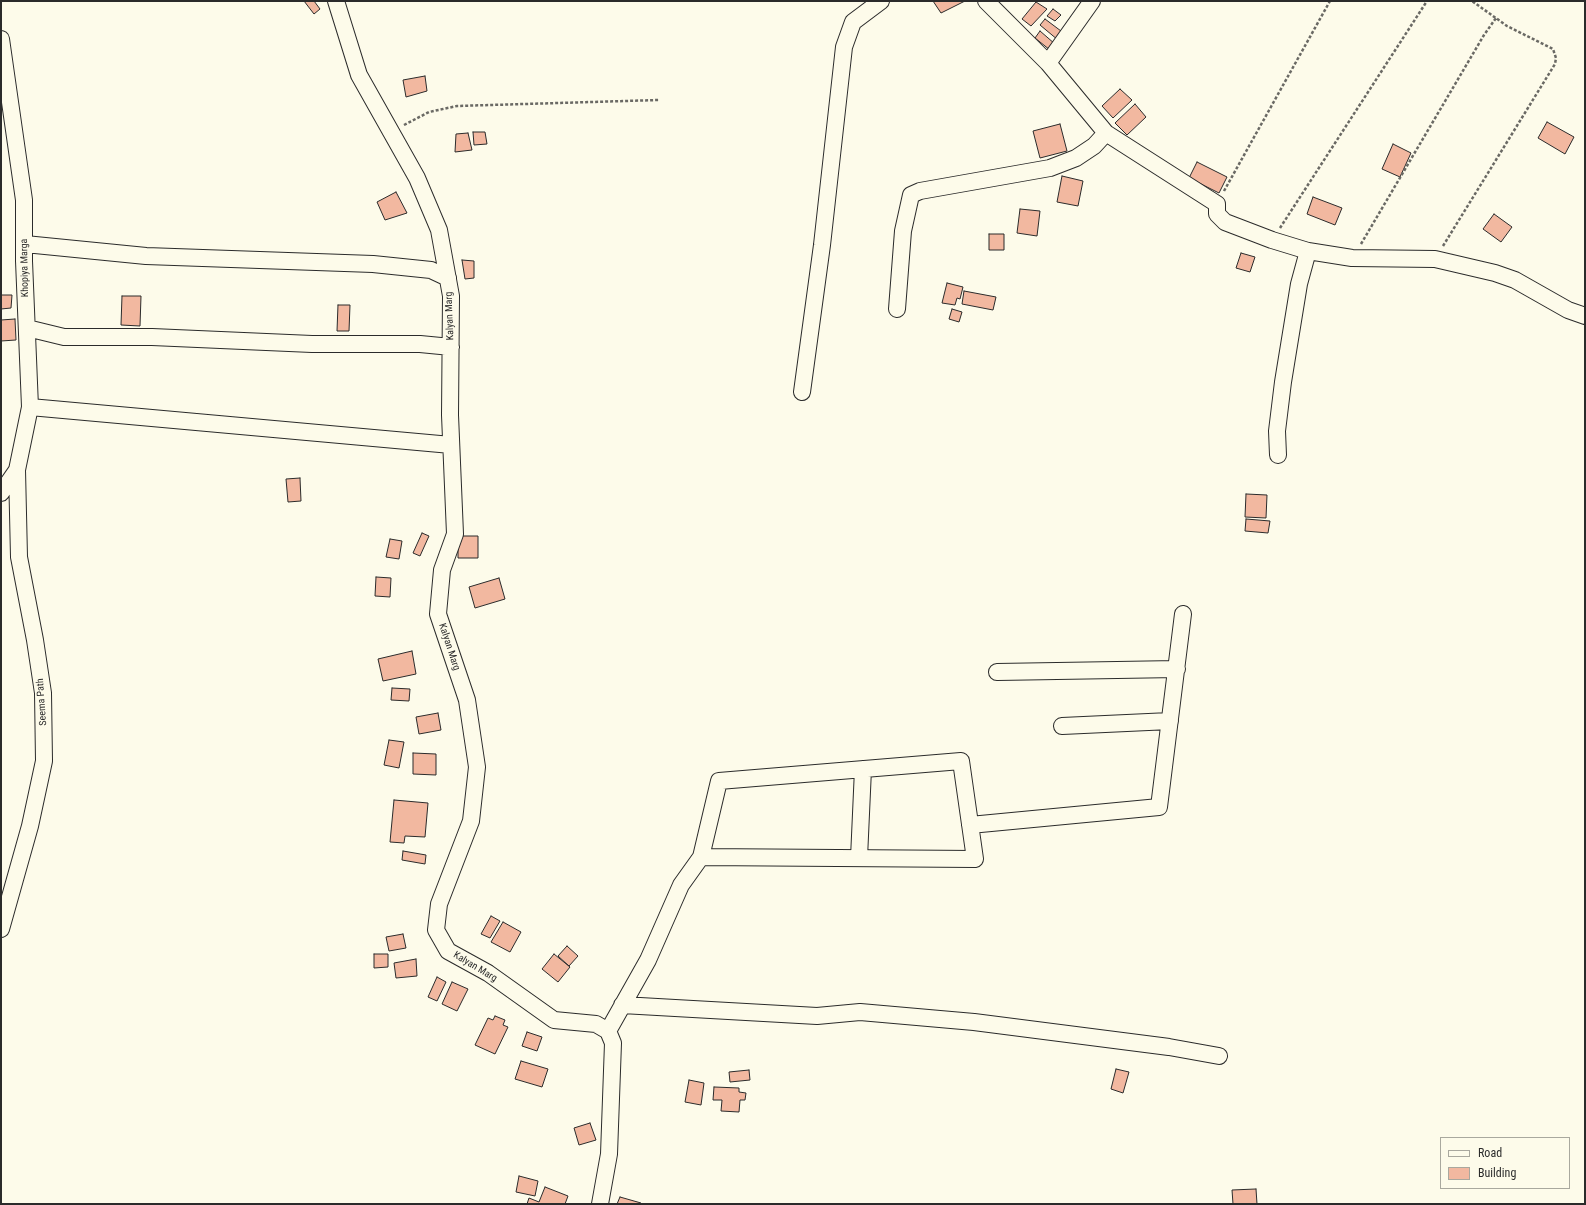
<!DOCTYPE html>
<style>
body{margin:0}
#map{position:relative;width:1586px;height:1205px;overflow:hidden;background:#fdfbea;font-family:"Roboto Condensed",sans-serif}
canvas{display:block}
.frame{position:absolute;inset:0;border:2px solid #2b2b2b;pointer-events:none}
.legend{position:absolute;left:1440px;top:1137px;width:130px;height:52px;box-sizing:border-box;background:#fdfbea;border:1px solid #a9a89e;margin:0;padding:5px 7px;list-style:none;font-size:12px;color:#2b2b2b}
.legend li{display:flex;align-items:center;gap:8px;height:20px}
.legend b{width:20px;border:1px solid #a9a89e}
</style>
<div id="map">
<canvas width="1586" height="1205"></canvas>
<div class="frame"></div>
<ul class="legend">
<li><b style="height:5px;background:#fdfbea"></b>Road</li>
<li><b style="height:11px;background:#f2b8a0"></b>Building</li>
</ul>
</div>
<script>
const ctx = document.querySelector('canvas').getContext('2d');
ctx.lineJoin = 'round';
function fillPath(path, color) { ctx.fillStyle = color; ctx.fill(path, 'evenodd'); }
const toPath = rows => new Path2D(rows.map(r => 'M' + r).join(''));
function stroke(path, color, width, dash) { ctx.strokeStyle = color; ctx.lineWidth = width; ctx.lineCap = dash ? 'butt' : 'round'; ctx.setLineDash(dash || []); ctx.stroke(path); }
function write(font, color, halo, rows, align = 'center') {
  ctx.font = font + ' "Roboto Condensed",sans-serif'; ctx.lineWidth = 3; ctx.setLineDash([]); ctx.textBaseline = 'middle'; ctx.strokeStyle = halo; ctx.fillStyle = color; for (const [text, x, y, turn = 0] of rows) {
    ctx.save(); ctx.translate(x, y); ctx.rotate((+turn || 0) * Math.PI / 180); ctx.textAlign = isNaN(turn) ? turn : align; if (halo) ctx.strokeText(text, 0, 0); ctx.fillText(text, 0, 0); ctx.restore();
  }
}
const building = toPath([
 [304,1,314,1,320,9,314,14,304,1],
 [933,1,965,1,941,13,933,1],
 [1036,2,1047,9,1031,26,1022,19,1036,2],
 [1053,9,1061,15,1055,21,1047,16,1053,9],
 [1045,19,1065,34,1058,40,1040,25,1045,19],
 [1040,31,1055,44,1050,50,1035,38,1040,31],
 [425,76,427,91,406,97,403,80,425,76],
 [1120,89,1132,100,1113,118,1102,106,1120,89],
 [1135,104,1146,117,1127,135,1115,123,1135,104],
 [1547,122,1574,137,1565,154,1538,138,1547,122],
 [1060,124,1067,151,1040,158,1033,131,1060,124],
 [473,132,485,132,487,144,474,145,473,132],
 [468,133,472,150,455,152,456,134,468,133],
 [1393,144,1411,153,1400,177,1382,169,1393,144],
 [1197,162,1227,177,1219,193,1189,178,1197,162],
 [1062,176,1083,181,1078,206,1057,202,1062,176],
 [396,192,407,213,385,220,377,202,396,192],
 [1313,197,1342,208,1335,225,1307,214,1313,197],
 [1020,209,1040,211,1037,236,1017,233,1020,209],
 [1494,214,1512,227,1501,242,1483,229,1494,214],
 [989,234,1004,234,1004,250,989,250,989,234],
 [1241,253,1255,257,1250,272,1236,268,1241,253],
 [462,260,474,261,474,278,465,279,462,260],
 [947,283,963,287,960,299,957,298,955,305,942,303,947,283],
 [964,291,996,297,993,310,962,304,964,291],
 [1,295,12,295,11,308,1,309,1,295],
 [122,296,141,296,140,326,121,325,122,296],
 [338,305,350,305,349,331,337,331,338,305],
 [952,309,962,312,959,322,949,319,952,309],
 [15,319,16,340,1,341,1,320,15,319],
 [300,478,301,501,288,502,286,479,300,478],
 [1246,494,1267,495,1266,518,1245,517,1246,494],
 [1246,519,1270,521,1268,533,1245,531,1246,519],
 [422,533,429,536,420,556,413,553,422,533],
 [458,536,478,536,478,558,458,558,458,536],
 [390,539,402,541,399,559,386,557,390,539],
 [376,577,391,578,390,597,375,596,376,577],
 [499,578,505,599,475,608,469,587,499,578],
 [412,651,416,674,383,681,378,659,412,651],
 [392,688,410,689,409,701,391,700,392,688],
 [438,713,441,730,419,734,416,717,438,713],
 [389,740,404,742,399,768,384,765,389,740],
 [413,753,436,754,436,775,413,774,413,753],
 [394,800,428,803,425,837,405,836,404,843,390,842,394,800],
 [403,851,426,855,425,864,402,860,403,851],
 [491,916,500,921,490,938,481,934,491,916],
 [503,922,521,932,510,952,491,942,503,922],
 [403,934,406,948,389,951,386,937,403,934],
 [567,946,578,956,569,966,558,956,567,946],
 [374,954,388,954,388,967,374,968,374,954],
 [554,954,570,967,558,982,542,969,554,954],
 [416,959,417,976,396,978,394,963,416,959],
 [437,977,446,982,437,1001,428,997,437,977],
 [452,982,468,989,457,1011,442,1004,452,982],
 [495,1016,505,1020,503,1025,508,1027,495,1054,475,1045,488,1018,493,1020,495,1016],
 [527,1032,542,1037,537,1051,522,1046,527,1032],
 [521,1061,548,1069,542,1087,515,1079,521,1061],
 [1116,1069,1129,1072,1123,1093,1111,1089,1116,1069],
 [749,1070,750,1080,730,1082,729,1072,749,1070],
 [689,1080,704,1083,701,1105,685,1102,689,1080],
 [714,1087,739,1088,739,1092,746,1093,745,1100,740,1100,739,1112,721,1111,722,1100,713,1100,714,1087],
 [590,1123,596,1140,579,1145,574,1128,590,1123],
 [519,1176,538,1181,535,1196,516,1192,519,1176],
 [545,1187,568,1196,565,1204,527,1204,529,1198,539,1202,545,1187],
 [1256,1189,1257,1204,1233,1204,1232,1190,1256,1189],
 [620,1197,641,1203,641,1204,617,1204,620,1197]
]);
fillPath(building, '#f2b8a0');
stroke(building, '#2b2b2b', 1);
const minor = toPath([
 [336,1,359,75,417,178,439,230,451,296,450,415,455,534,442,570,438,614,467,700,477,767,471,821,439,904,436,930,448,951,488,973,554,1020,596,1024,608,1031,613,1043,609,1154,600,1204],
 [986,1,1048,63,1106,133,1217,204,1217,214,1225,222,1272,240,1308,251,1352,258,1435,259,1495,273,1515,280,1568,310,1585,316],
 [1,39,24,200,24,261,30,407,17,470,1,493],
 [1048,63,1092,1],
 [25,244,146,256,373,264,431,270,448,278],
 [897,309,903,231,911,195,920,191,1050,168,1076,158,1094,146,1106,133],
 [27,328,64,337,152,337,312,344,420,344,451,347],
 [802,392,822,245,844,47,853,22,881,1],
 [30,407,451,445],
 [1278,455,1277,431,1283,382,1299,284,1308,251],
 [997,672,1177,669],
 [1062,726,1170,721],
 [970,825,1159,807,1183,614],
 [859,858,863,769],
 [1,929,30,826,44,761,43,693,35,640,19,557,17,470],
 [622,1005,817,1016,860,1012,974,1022,1169,1047,1219,1056],
 [608,1031,648,960,681,885,701,857,719,781,961,761,975,859,701,857]
]);
stroke(minor, '#2b2b2b', 18);
stroke(toPath([
 [404,125,429,112,457,106,659,100],
 [1224,191,1330,1],
 [1280,228,1427,1],
 [1361,244,1484,35,1496,18],
 [1443,246,1555,64,1556,58,1553,49,1507,26,1472,1]
]), '#6a6964', 2.5, [3, 2]);
stroke(minor, '#fdfbea', 16);
write('10px', '#2b2b2b', '#fdfbea', [
 ["Khopiya Marga",25,268,-91],
 ["Kalyan Marg",450,316,-92],
 ["Kalyan Marg",449,647,72],
 ["Seema Path",42,702,-94],
 ["Kalyan Marg",475,967,31]
]);
</script>
